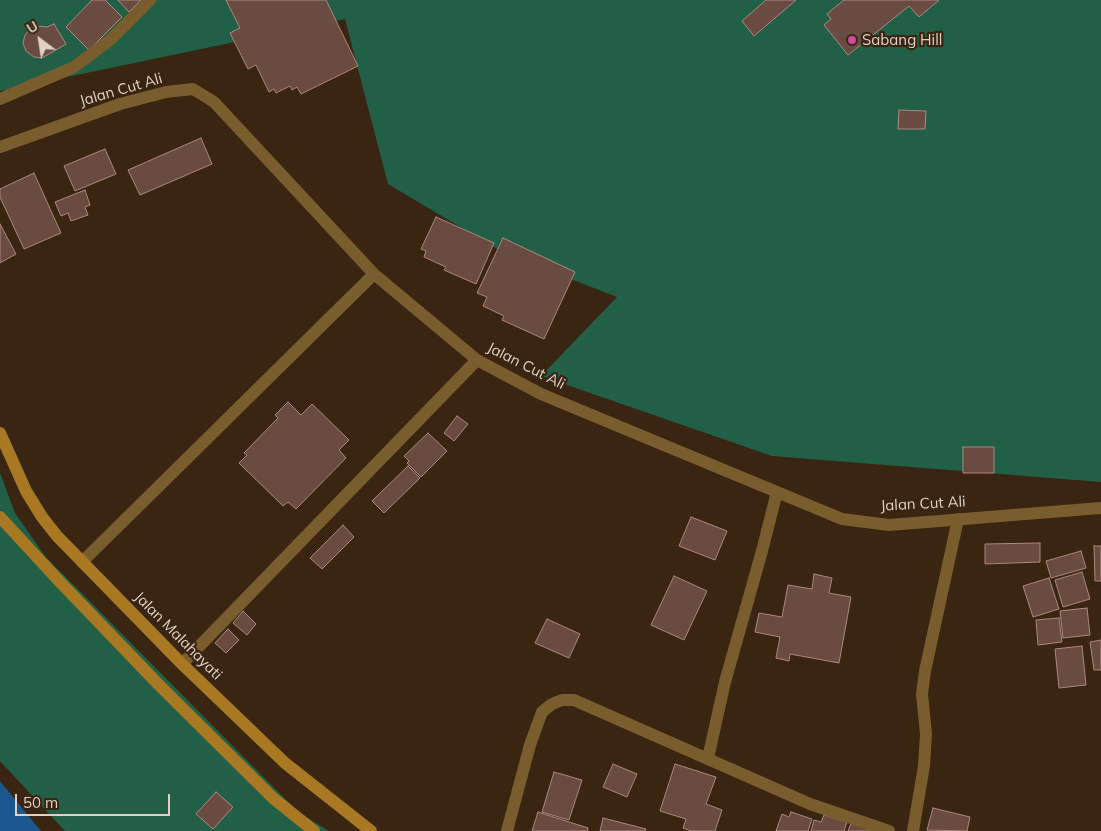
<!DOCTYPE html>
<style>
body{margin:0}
#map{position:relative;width:1101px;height:831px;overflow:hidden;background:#392511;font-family:Mulish,sans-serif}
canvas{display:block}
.north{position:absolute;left:15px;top:15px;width:50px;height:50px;-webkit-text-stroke:4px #392511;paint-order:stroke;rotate:329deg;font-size:14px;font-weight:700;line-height:20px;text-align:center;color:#dfd1c6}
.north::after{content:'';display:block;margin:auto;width:18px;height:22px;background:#dfd1c6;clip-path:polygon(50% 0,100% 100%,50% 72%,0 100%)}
.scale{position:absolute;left:15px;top:794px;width:155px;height:22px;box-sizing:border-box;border:2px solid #dfd1c6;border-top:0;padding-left:6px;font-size:15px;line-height:18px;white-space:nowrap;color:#dfd1c6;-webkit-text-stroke:4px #392511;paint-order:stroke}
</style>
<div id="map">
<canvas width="1101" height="831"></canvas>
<div class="north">U</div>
<div class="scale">50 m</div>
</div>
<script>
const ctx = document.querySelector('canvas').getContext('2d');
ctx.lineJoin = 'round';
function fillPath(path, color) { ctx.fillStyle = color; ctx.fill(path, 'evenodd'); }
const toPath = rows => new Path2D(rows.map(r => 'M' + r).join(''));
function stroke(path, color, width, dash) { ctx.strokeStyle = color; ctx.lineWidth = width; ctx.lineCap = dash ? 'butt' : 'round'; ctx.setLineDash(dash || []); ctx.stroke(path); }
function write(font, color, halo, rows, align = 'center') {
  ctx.font = font + ' Mulish,sans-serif'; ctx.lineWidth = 4.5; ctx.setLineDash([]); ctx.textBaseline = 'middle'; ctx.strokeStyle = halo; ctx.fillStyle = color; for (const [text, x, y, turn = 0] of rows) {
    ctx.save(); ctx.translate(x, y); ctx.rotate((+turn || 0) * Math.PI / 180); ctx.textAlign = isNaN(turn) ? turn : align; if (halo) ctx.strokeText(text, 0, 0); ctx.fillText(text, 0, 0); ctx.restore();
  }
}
fillPath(toPath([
 [0,0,1101,0,1101,482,772,456,541,376,617,297,504,253,388,184,345,19,0,91],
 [0,473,15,513,45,556,298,812,329,831,65,831,0,761]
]), '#216046');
fillPath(toPath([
 [0,781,41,831,0,831]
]), '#19578d');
const building = toPath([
 [92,0,105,0,122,17,89,50,66,27,92,0],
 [118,0,141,0,129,12,118,0],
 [226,0,326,0,358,66,301,94,297,87,292,90,290,86,276,93,274,89,269,92,256,65,248,69,230,33,240,28,226,0],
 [766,0,796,0,754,36,742,21,766,0],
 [844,0,939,0,919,17,909,6,848,55,824,25,831,19,827,14,844,0],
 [54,24,66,44,42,58,34,57,26,51,23,43,25,35,31,28,38,26,47,27,54,24],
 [899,110,926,111,925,129,898,129,899,110],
 [201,138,212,164,140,195,128,170,201,138],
 [105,149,116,174,75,191,64,166,105,149],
 [34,173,61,233,24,249,0,197,0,189,34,173],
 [85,190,90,205,85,207,88,215,71,221,68,213,61,216,55,202,85,190],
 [436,217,494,243,476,284,444,270,446,267,424,257,426,251,421,249,436,217],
 [0,224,16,254,0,263,0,224],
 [503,238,575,272,544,339,502,320,504,316,483,306,487,297,477,293,503,238],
 [288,402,301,415,312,404,349,440,339,450,346,458,296,509,288,502,283,506,239,463,247,455,244,453,278,418,275,415,288,402],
 [457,416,468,424,454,441,444,433,457,416],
 [428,433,447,451,421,477,407,463,409,461,404,456,428,433],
 [963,447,994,447,994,473,963,473,963,447],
 [408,466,420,478,384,513,372,501,408,466],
 [691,517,727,531,715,560,679,546,691,517],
 [343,525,354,537,322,569,310,558,343,525],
 [1040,543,1040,562,985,564,985,544,1040,543],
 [1094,546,1101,546,1101,581,1095,581,1094,546],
 [1081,551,1086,568,1051,578,1046,561,1081,551],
 [1082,572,1090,599,1063,607,1055,580,1082,572],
 [814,574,832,578,829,593,851,597,839,663,790,654,789,661,776,658,780,637,755,632,759,613,782,617,788,585,812,589,814,574],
 [674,576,707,591,684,640,651,625,674,576],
 [1049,578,1059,609,1033,617,1023,586,1049,578],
 [1087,608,1090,635,1063,638,1060,611,1087,608],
 [243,611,256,624,247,635,233,623,243,611],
 [1059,618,1062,642,1038,645,1036,620,1059,618],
 [547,619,580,634,569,658,535,643,547,619],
 [228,629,239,640,226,653,215,643,228,629],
 [1101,640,1101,670,1094,670,1090,642,1101,640],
 [1082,646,1086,685,1059,688,1055,649,1082,646],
 [613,764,637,774,627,797,603,787,613,764],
 [675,764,716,777,706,804,722,810,715,831,691,831,683,828,686,819,660,811,675,764],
 [554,772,582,780,569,820,542,812,554,772],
 [216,792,233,807,213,829,196,814,216,792],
 [933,808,970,817,967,831,927,830,933,808],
 [538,812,588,828,587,831,532,831,538,812],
 [791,812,812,819,808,831,776,831,782,814,789,817,791,812],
 [824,815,847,822,844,831,811,831,814,820,821,822,824,815],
 [603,818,646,829,645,831,600,831,603,818],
 [851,823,879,831,848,831,851,823]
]);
fillPath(building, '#694b42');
stroke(building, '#ab897f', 1);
stroke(toPath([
 [0,99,74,67,110,40,150,0],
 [0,147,120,104,166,92,193,89,214,102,374,274,477,360,541,394,842,519,889,525,1101,508],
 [82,562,374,274],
 [182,664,477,360],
 [708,758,725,682,762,551,777,492],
 [507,831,530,745,542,712,552,704,562,700,574,700,810,804,889,831],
 [913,831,924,766,926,734,922,694,925,671,958,519]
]), '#7a5d2d', 12);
stroke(toPath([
 [0,433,26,491,42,517,57,536,182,664,285,763,371,831],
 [0,517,60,582,160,686,273,798,314,831]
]), '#a87922', 12);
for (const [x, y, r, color] of [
 [852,40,5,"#d1479c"]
]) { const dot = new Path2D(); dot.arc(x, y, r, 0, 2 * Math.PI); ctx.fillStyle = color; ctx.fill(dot); stroke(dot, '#392511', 2); }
write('15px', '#dfd1c6', '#392511', [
 ["Sabang Hill",862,40]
], 'left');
write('15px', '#dfd1c6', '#392511', [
 ["Jalan Cut Ali",121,90,-16],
 ["Jalan Cut Ali",526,366,27],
 ["Jalan Cut Ali",923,504,-3],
 ["Jalan Malahayati",178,636,45]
]);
</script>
